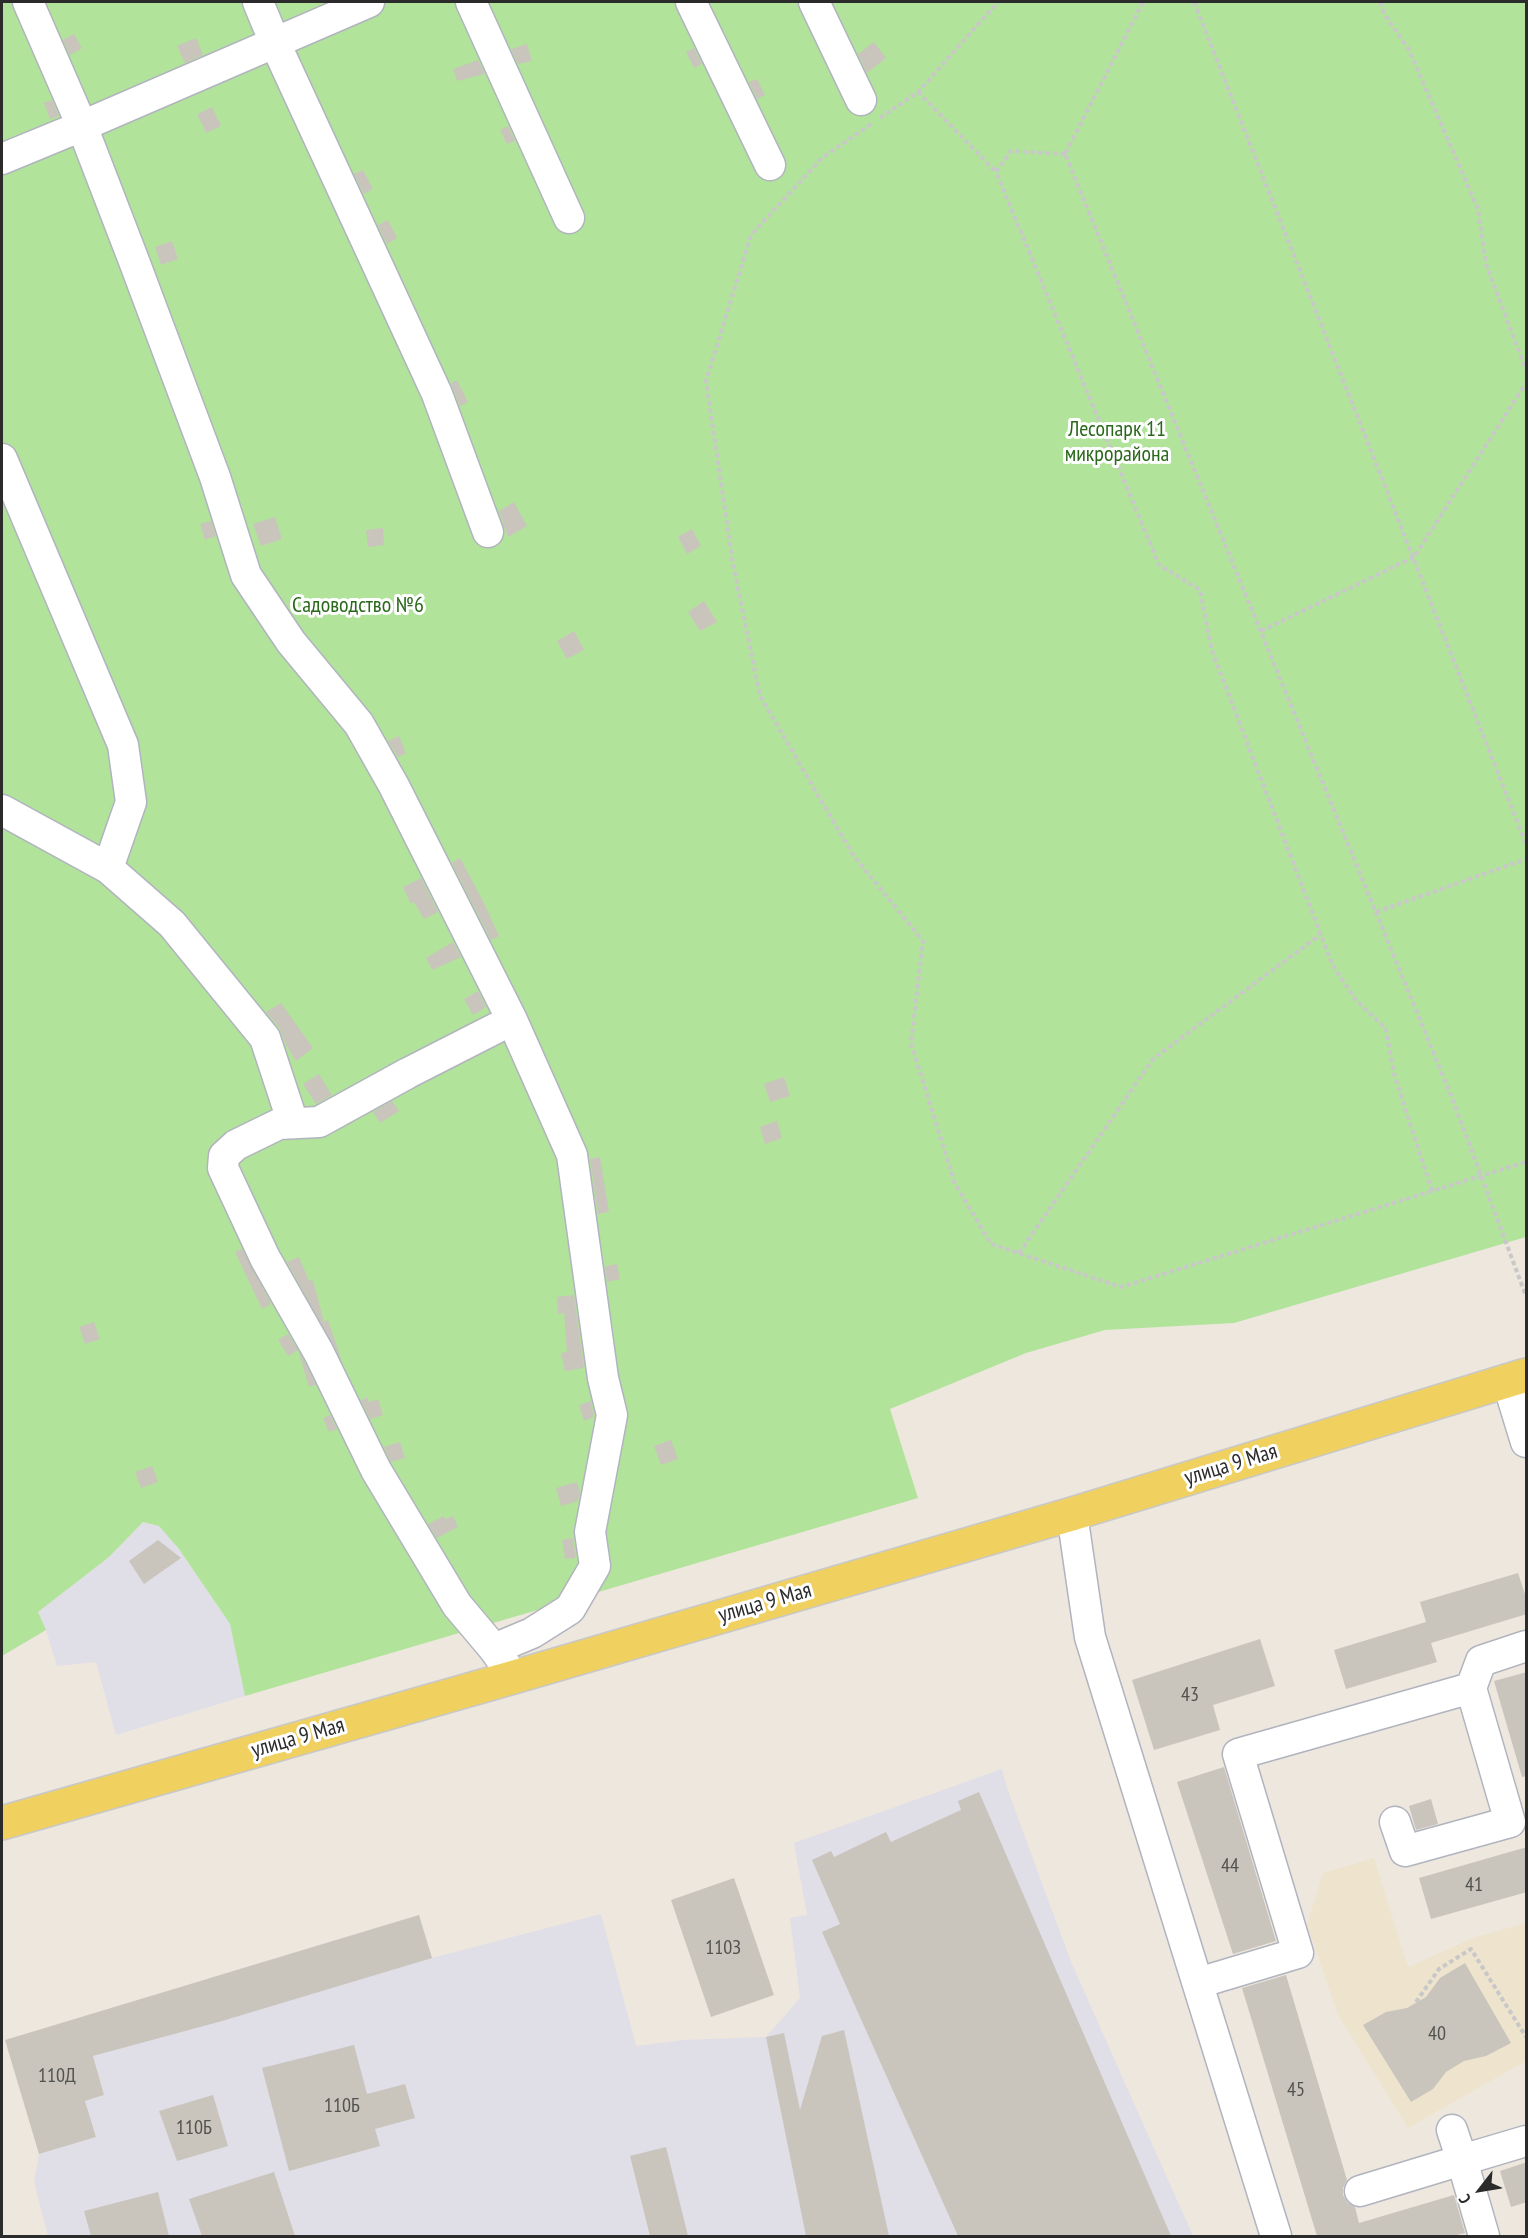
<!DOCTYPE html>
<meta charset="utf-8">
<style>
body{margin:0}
#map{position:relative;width:1528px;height:2238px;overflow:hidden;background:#ede7de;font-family:"PT Sans Narrow",sans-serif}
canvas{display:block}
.frame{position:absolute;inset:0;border:3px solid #2b2b2b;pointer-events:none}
.north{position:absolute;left:1450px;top:2160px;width:60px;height:60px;-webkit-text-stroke:4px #fff;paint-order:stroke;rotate:239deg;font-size:16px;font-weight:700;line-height:24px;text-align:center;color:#2b2b2b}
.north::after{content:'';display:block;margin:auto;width:21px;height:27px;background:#2b2b2b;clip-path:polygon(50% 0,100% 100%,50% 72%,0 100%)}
</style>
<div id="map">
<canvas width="1528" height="2238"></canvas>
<div class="frame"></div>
<div class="north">С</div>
</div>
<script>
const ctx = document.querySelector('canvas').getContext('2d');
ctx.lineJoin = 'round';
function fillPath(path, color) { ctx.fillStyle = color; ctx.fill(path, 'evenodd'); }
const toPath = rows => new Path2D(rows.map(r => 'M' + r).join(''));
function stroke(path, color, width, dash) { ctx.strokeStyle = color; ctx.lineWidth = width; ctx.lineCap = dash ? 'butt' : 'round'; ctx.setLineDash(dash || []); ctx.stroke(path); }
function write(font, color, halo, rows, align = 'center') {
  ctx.font = font + ' "PT Sans Narrow",sans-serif'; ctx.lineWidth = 6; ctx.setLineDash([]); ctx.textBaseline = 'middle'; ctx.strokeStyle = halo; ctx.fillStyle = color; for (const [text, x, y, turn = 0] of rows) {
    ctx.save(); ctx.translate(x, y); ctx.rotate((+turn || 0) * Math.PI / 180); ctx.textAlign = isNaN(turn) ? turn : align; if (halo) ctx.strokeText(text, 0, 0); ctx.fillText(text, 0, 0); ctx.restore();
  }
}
fillPath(toPath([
 [143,1522,159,1526,179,1549,230,1624,245,1696,116,1735,96,1662,57,1666,46,1630,38,1612,109,1557],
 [1002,1769,1007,1788,1071,1962,1193,2236,48,2236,34,2182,39,2154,96,2137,85,2101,104,2095,93,2056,221,2020,209,1978,419,1915,432,1958,601,1914,636,2046,684,2040,766,2037,800,1998,790,1918,807,1915,794,1843]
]), '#e0dee6');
fillPath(toPath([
 [1374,1858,1408,1967,1473,1938,1526,1923,1526,2061,1408,2128,1338,2015,1307,1924,1323,1873]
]), '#eee4cd');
fillPath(toPath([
 [2,2,1526,2,1526,1237,1234,1323,1105,1330,1026,1353,890,1409,918,1498,245,1696,230,1624,179,1549,159,1526,143,1522,109,1557,38,1612,46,1630,2,1656]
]), '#b2e39b');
fillPath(toPath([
 [74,34,82,48,70,55,63,40],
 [196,38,203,55,185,63,177,46],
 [874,42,886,58,867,73,858,54],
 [527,44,532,61,518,64,511,49],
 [694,48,702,64,694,68,686,52],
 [478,60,485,74,457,81,453,69],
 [757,79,765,95,757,99,749,82],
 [52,100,59,116,50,119,44,103],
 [212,107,221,126,206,133,197,114],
 [508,126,515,141,507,144,500,130],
 [363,170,373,189,364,194,354,174],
 [388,220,397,238,387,244,378,225],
 [172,241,178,259,161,265,155,247],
 [457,380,468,402,460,406,451,383],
 [514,502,527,526,508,537,499,511],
 [275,517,282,539,261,546,253,524],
 [211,521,216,536,205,540,200,524],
 [383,528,384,545,368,547,366,530],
 [692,529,701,546,687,554,678,537],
 [704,601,717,622,700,631,688,612],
 [574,631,584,650,567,659,557,641],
 [399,736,406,753,398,757,388,741],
 [460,858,483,901,499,936,491,940,452,863],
 [421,878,438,912,424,919,414,902,411,904,403,887],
 [453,942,461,957,432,970,426,958],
 [478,991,486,1007,473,1015,464,999],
 [281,1003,313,1048,296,1061,286,1045,279,1027,266,1012],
 [319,1074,332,1095,316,1104,303,1084],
 [784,1077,790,1096,770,1102,764,1084],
 [392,1101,399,1111,380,1123,373,1112],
 [777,1121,782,1138,765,1144,760,1127],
 [600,1157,609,1212,598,1214,590,1159],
 [242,1249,271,1304,262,1309,235,1252],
 [299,1257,309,1281,313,1280,324,1322,328,1320,342,1361,287,1262],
 [617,1264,620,1279,607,1282,605,1266],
 [574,1295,584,1368,565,1371,561,1353,567,1352,564,1313,558,1314,557,1297],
 [94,1322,100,1339,85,1344,79,1327],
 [288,1334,298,1350,288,1356,278,1340],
 [298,1350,304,1361,316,1385,309,1387],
 [367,1397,369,1402,378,1399,383,1415,370,1419,361,1400],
 [591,1401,594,1417,584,1421,579,1405],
 [330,1415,337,1429,329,1432,323,1418],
 [671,1440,678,1459,661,1465,654,1446],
 [400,1442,405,1458,391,1462,384,1447],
 [152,1466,158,1482,141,1488,135,1472],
 [577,1482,580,1492,578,1501,561,1506,556,1488],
 [444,1516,445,1519,453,1516,458,1527,437,1538,428,1524],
 [573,1538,576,1558,565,1559,562,1540],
 [158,1540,181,1558,144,1584,129,1561],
 [1518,1573,1527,1600,1527,1614,1431,1643,1437,1662,1346,1689,1334,1650,1426,1622,1420,1602],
 [1260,1639,1275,1686,1213,1705,1220,1730,1154,1750,1132,1680],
 [1527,1672,1527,1776,1522,1777,1494,1681],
 [1224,1767,1276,1941,1233,1954,1177,1782],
 [979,1792,1171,2236,958,2236,822,1932,840,1924,812,1860,831,1851,834,1857,886,1832,891,1842,961,1810,958,1801],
 [1431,1799,1438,1824,1416,1830,1409,1806],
 [1527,1847,1527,1892,1431,1919,1419,1878],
 [734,1878,774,1995,711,2017,671,1900],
 [419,1915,432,1958,222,2021,93,2056,104,2095,85,2101,96,2137,39,2154,5,2040],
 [1465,1963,1511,2043,1486,2056,1464,2061,1446,2072,1433,2089,1411,2102,1363,2025,1386,2012,1407,2008,1426,1997,1440,1978],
 [1286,1975,1347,2180,1343,2188,1343,2195,1348,2203,1355,2207,1359,2223,1454,2195,1465,2233,1452,2236,1317,2236,1242,1988],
 [844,2030,889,2236,806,2236,766,2037,784,2033,800,2110,822,2036],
 [354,2045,367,2094,405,2084,415,2118,375,2129,380,2146,289,2171,262,2068],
 [213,2095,228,2146,177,2161,159,2111],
 [666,2147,688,2236,650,2236,630,2156],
 [1527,2162,1527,2202,1511,2207,1500,2171],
 [274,2172,295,2236,202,2236,189,2199],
 [158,2192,169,2236,91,2236,84,2211]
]), '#c9c5bc');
const minor = toPath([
 [28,2,82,126,134,261,215,477,246,575,291,642,359,724,394,786,512,1020,408,1073,319,1122,279,1124,236,1145,224,1156,223,1168,265,1258,319,1353,376,1470,457,1605,494,1649,514,1677],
 [258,2,275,43,437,394,488,532],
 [471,2,569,218],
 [691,2,770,165],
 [814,2,861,100],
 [2,159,82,126,369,2],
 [2,459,123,745,131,802,108,868],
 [2,810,108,868,172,924,265,1038,293,1123],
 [1507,1380,1526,1442],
 [1072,1514,1090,1637,1276,2236],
 [494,1649,532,1633,570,1609,595,1566,590,1532,612,1415,603,1378,572,1155,512,1020],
 [1395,1822,1405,1851,1510,1822,1471,1688,1481,1661,1526,1646],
 [1198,1983,1298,1953,1238,1754,1471,1688],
 [1452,2130,1462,2160,1526,2141],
 [1360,2191,1462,2160,1484,2236]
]);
const major = toPath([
 [2,1823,514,1677,1072,1514,1526,1375]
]);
stroke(minor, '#b1b4bf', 33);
stroke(major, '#c8c8c8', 36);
stroke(toPath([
 [1143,2,1065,154,1452,1098,1526,1296],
 [1194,2,1526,844],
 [1380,2,1385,15,1409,50,1478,209,1486,264,1526,370],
 [918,92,996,172],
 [880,118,918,92,998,2],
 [871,124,822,158,751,235,706,381,733,564,760,696,853,855,923,941,911,1043,955,1184,991,1244,1121,1287,1432,1191],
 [1065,154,1011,151,996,172,1159,565,1200,590,1212,651,1332,964,1355,999,1386,1029,1394,1074,1432,1191,1526,1162],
 [1261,631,1414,557,1526,383],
 [1376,912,1526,859],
 [1019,1253,1153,1059,1321,934],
 [1416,2002,1439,1969,1471,1949,1526,2037]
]), '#c8c8c8', 4, [4.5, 3]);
stroke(minor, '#fff', 30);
stroke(major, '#f0d160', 33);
write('20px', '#52524f', null, [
 ["43",1190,1695],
 ["44",1230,1866],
 ["41",1474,1885],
 ["110З",723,1948],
 ["40",1437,2034],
 ["110Д",57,2076],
 ["45",1296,2090],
 ["110Б",342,2106],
 ["110Б",194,2128]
]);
write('22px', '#2a691b', '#fff', [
 ["Лесопарк 11",1117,430],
 ["микрорайона",1117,455],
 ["Садоводство №6",358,606]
]);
write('22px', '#2b2b2b', '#fff', [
 ["улица 9 Мая",1231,1465,-17],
 ["улица 9 Мая",765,1603,-16],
 ["улица 9 Мая",298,1738,-16]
]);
</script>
